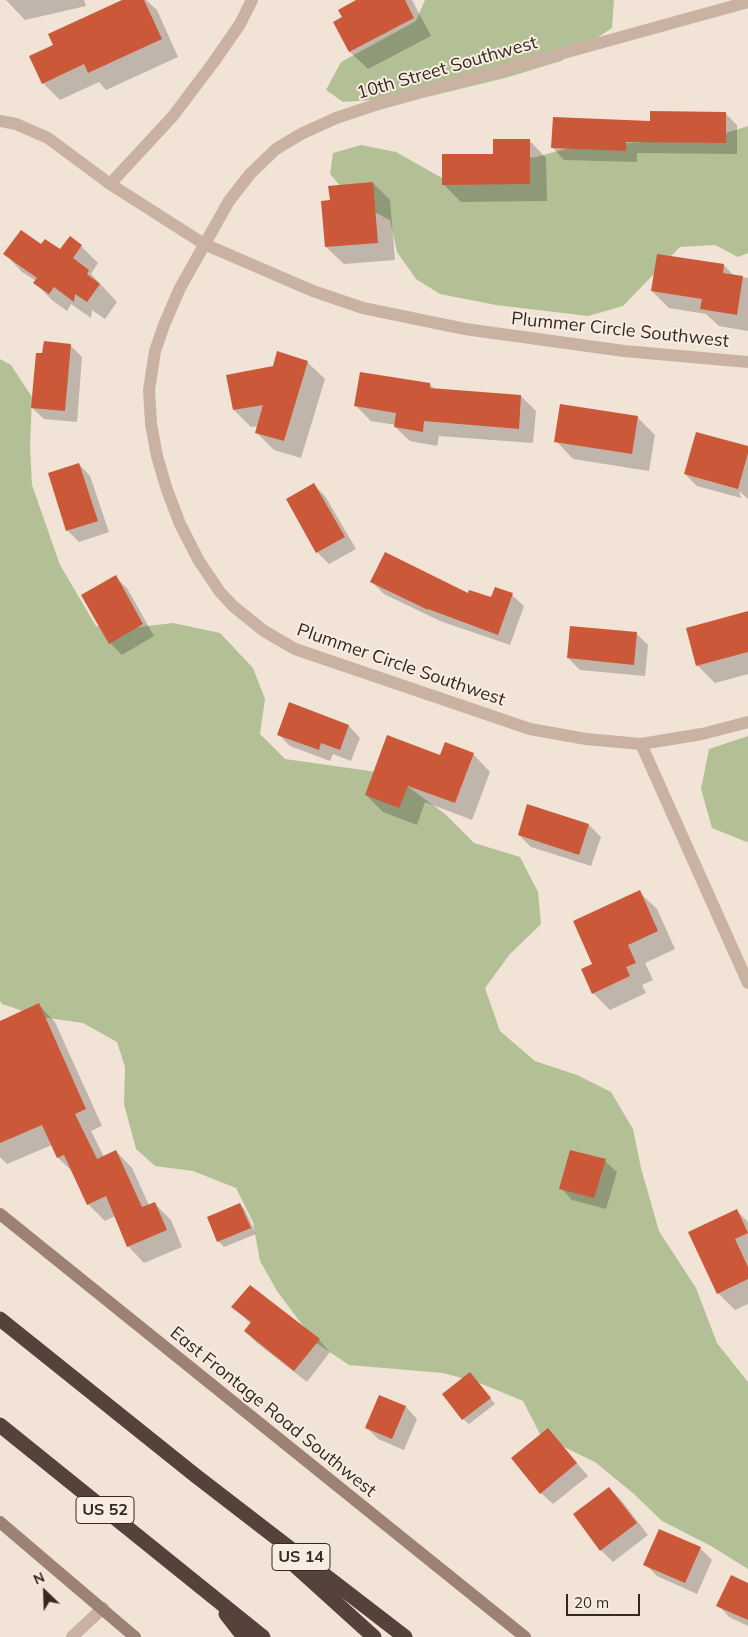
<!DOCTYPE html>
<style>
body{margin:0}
#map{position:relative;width:748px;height:1637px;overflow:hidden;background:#f1e3d5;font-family:Mulish,sans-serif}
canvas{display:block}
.north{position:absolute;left:20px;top:1567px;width:50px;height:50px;-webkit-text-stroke:4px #f9ede1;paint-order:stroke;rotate:336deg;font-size:14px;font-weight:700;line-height:20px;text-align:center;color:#332824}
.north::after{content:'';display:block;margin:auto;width:18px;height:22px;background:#332824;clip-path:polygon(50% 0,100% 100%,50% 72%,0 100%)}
.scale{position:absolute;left:566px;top:1594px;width:74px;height:22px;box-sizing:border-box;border:2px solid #332824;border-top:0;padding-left:6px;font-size:15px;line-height:18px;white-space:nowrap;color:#332824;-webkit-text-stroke:4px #f9ede1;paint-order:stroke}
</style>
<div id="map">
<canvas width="748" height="1637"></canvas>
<div class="north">N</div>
<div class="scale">20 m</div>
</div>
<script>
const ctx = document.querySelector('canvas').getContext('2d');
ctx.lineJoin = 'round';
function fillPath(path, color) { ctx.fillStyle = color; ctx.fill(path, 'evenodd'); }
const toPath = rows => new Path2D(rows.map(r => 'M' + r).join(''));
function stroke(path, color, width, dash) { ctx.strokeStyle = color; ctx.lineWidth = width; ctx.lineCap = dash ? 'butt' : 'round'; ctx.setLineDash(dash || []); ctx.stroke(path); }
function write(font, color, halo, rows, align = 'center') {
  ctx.font = font + ' Mulish,sans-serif'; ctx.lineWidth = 4; ctx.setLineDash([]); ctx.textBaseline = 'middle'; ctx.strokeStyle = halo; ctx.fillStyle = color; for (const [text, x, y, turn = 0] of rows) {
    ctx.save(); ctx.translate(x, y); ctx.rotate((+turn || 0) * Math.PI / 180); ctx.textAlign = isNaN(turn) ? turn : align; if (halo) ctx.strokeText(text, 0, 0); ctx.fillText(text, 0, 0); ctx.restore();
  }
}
fillPath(toPath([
 [425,0,614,0,612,28,561,61,505,78,431,96,343,102,326,90,341,62,416,21],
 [748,126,748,253,738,257,715,245,680,247,623,306,588,316,496,305,440,294,416,279,397,252,390,220,354,202,330,174,333,153,361,145,396,152,442,178,505,160,536,157,573,147,642,142,726,133],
 [0,359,11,365,32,397,30,446,32,485,60,565,96,626,131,628,173,623,220,633,253,668,265,699,260,734,285,759,391,774,445,814,474,843,520,857,538,892,541,924,510,954,485,988,500,1031,535,1061,577,1075,611,1092,633,1129,641,1168,659,1231,696,1288,717,1343,748,1382,748,1569,711,1546,662,1521,634,1494,595,1462,541,1436,523,1401,477,1382,443,1373,349,1365,315,1342,277,1291,260,1261,253,1222,236,1188,193,1171,155,1166,136,1149,124,1104,125,1067,117,1042,83,1023,41,1017,2,1004,0,1001],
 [748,736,748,842,744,841,712,828,701,789,709,749]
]), '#b3c095');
fillPath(toPath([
 [6,0,84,0,86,6,25,20],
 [125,0,146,0,157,10,178,57,106,90,99,82,60,100,43,83,55,46],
 [359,0,412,0,431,36,368,69,350,52,335,22,344,18],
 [725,113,737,125,737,154,637,153,637,162,564,160,553,148,652,123],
 [529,140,546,158,547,201,461,202,443,184,494,155],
 [373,183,390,200,395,260,344,264,326,247,331,201],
 [42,246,60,251,81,246,98,263,91,274,117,302,105,319,92,310,91,318,71,304,67,311,52,300,35,283,36,281,22,272,5,254],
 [724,265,734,276,748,278,748,331,719,326,706,314,669,308,652,291],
 [70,345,82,357,77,422,44,419,32,408,44,355],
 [307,362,325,379,301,458,274,450,256,432,258,426,251,427,234,410],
 [430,384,435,390,521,396,536,411,533,443,439,436,437,446,410,441,395,427,396,425,371,421,356,406],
 [638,418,655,435,649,471,573,459,556,441],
 [748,447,748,499,739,491,741,498,697,486,685,474],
 [79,464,90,476,109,532,79,542,67,530],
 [314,485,325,496,356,549,329,564,317,552],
 [115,577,127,588,154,636,122,655,110,643],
 [372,582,492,599,512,595,524,606,510,645,440,621,384,594],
 [748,612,748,674,715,683,698,666,688,629],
 [636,633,648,645,645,676,580,670,568,658],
 [290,704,349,726,360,738,351,761,333,754,330,761,290,746,278,734],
 [473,754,490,772,472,820,425,802,417,825,383,812,366,795,441,757],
 [528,806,589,825,601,837,591,866,531,847,519,835],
 [639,892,657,909,675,949,645,963,653,980,642,985,646,993,610,1010,593,993,594,965],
 [39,1005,55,1022,102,1126,91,1131,104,1157,116,1151,132,1168,149,1205,154,1203,171,1220,182,1247,144,1263,128,1246,115,1216,105,1221,88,1204,74,1173,58,1158,52,1145,7,1164,0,1157,0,1023],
 [605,1161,617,1172,606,1209,572,1200,561,1188],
 [240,1204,245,1210,256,1234,224,1247,219,1242,208,1217],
 [736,1210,748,1222,748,1304,735,1310,718,1293],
 [233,1307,319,1340,330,1352,307,1382,257,1343,245,1331,251,1324],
 [470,1373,495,1404,469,1424,463,1419],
 [380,1396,406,1407,417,1419,404,1450,378,1439,366,1427],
 [548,1430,588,1476,553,1504,541,1493],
 [609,1488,621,1500,648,1535,613,1562,601,1550],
 [660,1531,700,1548,712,1560,697,1594,657,1576,645,1564],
 [748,1584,748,1626,729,1617,718,1605]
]), '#0003');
fillPath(toPath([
 [122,0,144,0,162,39,88,73,84,64,42,84,29,56,53,45,48,34],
 [356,0,405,0,414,18,349,52,333,22,342,17,338,10],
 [650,111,726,112,726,143,626,142,626,151,551,148,553,117,650,121],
 [493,139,530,139,530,184,442,185,442,154,493,154],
 [373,182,378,243,325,247,321,201,330,200,328,186],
 [21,230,41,244,45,239,60,249,70,236,82,245,73,258,89,270,87,274,100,284,87,302,75,294,74,302,54,287,49,294,33,283,37,278,3,254],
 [657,254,724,264,723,273,743,276,737,315,700,309,702,299,651,291],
 [44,341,71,344,65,411,31,408,36,353,42,353],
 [277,351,308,361,284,441,255,433,263,405,233,410,226,375,273,366],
 [360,372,430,383,430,388,521,395,519,429,424,421,423,432,394,427,396,413,354,406],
 [560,404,638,416,632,454,554,442],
 [696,432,748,446,748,453,738,489,684,474],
 [79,463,98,521,66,531,48,473],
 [314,483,345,537,316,553,286,499],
 [385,552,468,593,469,590,491,597,495,587,513,593,498,635,428,609,428,610,370,582],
 [116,575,143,624,109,644,81,595],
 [748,611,748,652,696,666,686,628],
 [570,626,637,632,634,665,567,658],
 [289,702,349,725,340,750,321,743,319,750,277,735],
 [387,735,440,755,445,742,474,753,455,803,408,786,399,808,365,795],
 [527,804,589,824,579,855,518,835],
 [640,890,658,931,628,945,636,963,626,967,630,976,592,994,581,969,592,964,573,921],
 [39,1003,86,1109,75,1114,97,1159,116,1150,142,1207,155,1202,167,1230,127,1247,106,1196,87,1205,64,1155,57,1158,42,1125,0,1143,0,1021],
 [570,1150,606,1159,594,1198,559,1189],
 [240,1203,251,1228,217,1242,207,1217],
 [737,1209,748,1233,735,1239,748,1267,748,1279,717,1294,688,1232],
 [250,1285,320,1339,294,1371,244,1331,251,1322,231,1307],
 [470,1372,491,1398,462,1420,442,1394],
 [379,1395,406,1406,392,1439,365,1428],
 [548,1428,577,1463,540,1494,511,1458],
 [609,1487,637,1523,600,1551,573,1514],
 [659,1529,701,1547,685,1583,643,1565],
 [731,1575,748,1583,748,1620,716,1606]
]), '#cb5939');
stroke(toPath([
 [748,2,375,105,336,118,301,134,276,149,250,174,229,201,180,288,164,325,155,351,149,390,151,424,157,456,167,490,180,524,199,561,220,592,233,606,264,631,295,649,530,729,586,739,641,744,702,734,748,722],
 [0,121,16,124,48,138,110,184,204,244,313,291,363,308,465,329,624,351,748,362],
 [110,184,173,116,213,63,240,24,252,0],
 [641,744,748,983],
 [72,1637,103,1608]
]), '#c9b2a1', 12);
stroke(toPath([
 [0,1214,525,1637],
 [0,1522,135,1637]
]), '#9d8173', 12);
stroke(toPath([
 [0,1319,196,1476,405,1637],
 [0,1425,263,1637],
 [281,1553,374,1637],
 [226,1614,244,1637]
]), '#54423b', 15);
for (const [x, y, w] of [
 [105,1510,58],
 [301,1557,58]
]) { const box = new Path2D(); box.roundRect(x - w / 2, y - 13.5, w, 27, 4); ctx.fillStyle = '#f9ede1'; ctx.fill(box); stroke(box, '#332824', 1); }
write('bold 16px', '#332824', null, [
 ["US 52",105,1510],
 ["US 14",301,1557]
]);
write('18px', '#332824', '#f9ede1', [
 ["10th Street Southwest",447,68,-16],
 ["Plummer Circle Southwest",620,330,6],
 ["Plummer Circle Southwest",401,665,19],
 ["East Frontage Road Southwest",273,1412,39]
]);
</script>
